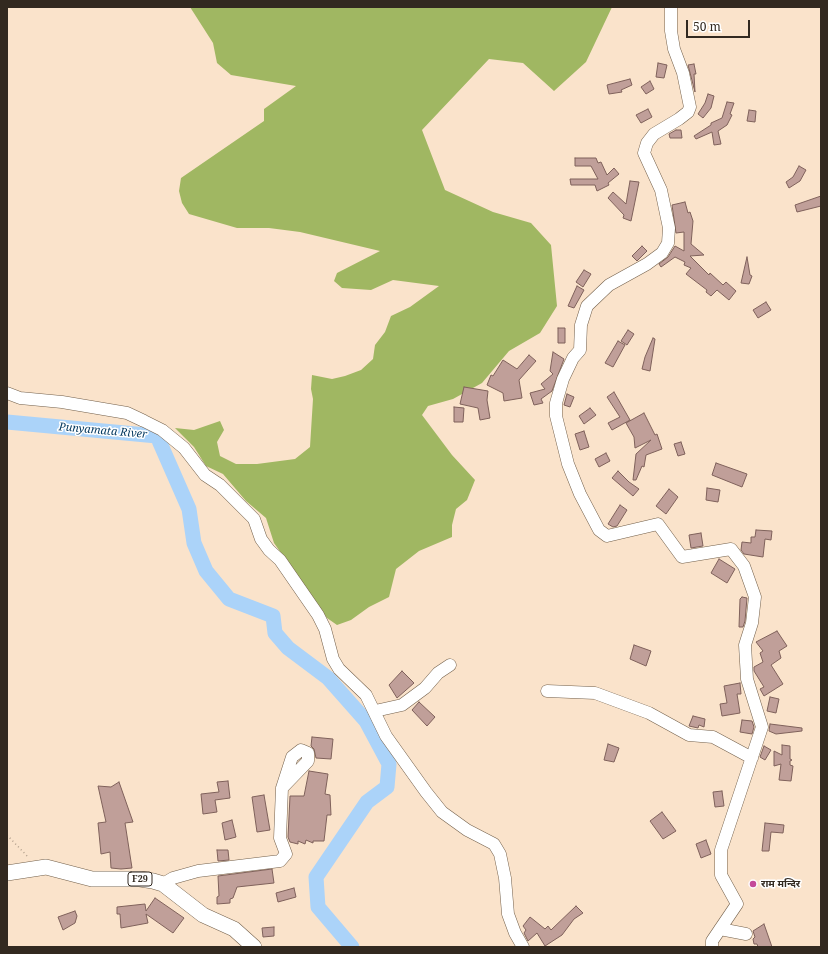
<!DOCTYPE html>
<meta charset="utf-8">
<style>
body{margin:0}
#map{position:relative;width:828px;height:954px;overflow:hidden;background:#fae3cb;font-family:"Noto Serif",serif}
canvas{display:block}
.frame{position:absolute;inset:0;border:8px solid #322920;pointer-events:none}
.scale{position:absolute;left:686px;top:20px;width:64px;height:18px;box-sizing:border-box;border:2px solid #322920;border-top:0;padding-left:5px;font-size:12px;line-height:14px;white-space:nowrap;color:#322920;-webkit-text-stroke:3px #fff;paint-order:stroke}
</style>
<div id="map">
<canvas width="828" height="954"></canvas>
<div class="frame"></div>
<div class="scale">50 m</div>
</div>
<script>
const ctx = document.querySelector('canvas').getContext('2d');
ctx.lineJoin = 'round';
function fillPath(path, color) { ctx.fillStyle = color; ctx.fill(path, 'evenodd'); }
const toPath = rows => new Path2D(rows.map(r => 'M' + r).join(''));
function stroke(path, color, width, dash) { ctx.strokeStyle = color; ctx.lineWidth = width; ctx.lineCap = dash ? 'butt' : 'round'; ctx.setLineDash(dash || []); ctx.stroke(path); }
function write(font, color, halo, rows, align = 'center') {
  ctx.font = font + ' "Noto Serif","Noto Sans Devanagari",serif'; ctx.lineWidth = 3; ctx.setLineDash([]); ctx.textBaseline = 'middle'; ctx.strokeStyle = halo; ctx.fillStyle = color; for (const [text, x, y, turn = 0] of rows) {
    ctx.save(); ctx.translate(x, y); ctx.rotate((+turn || 0) * Math.PI / 180); ctx.textAlign = isNaN(turn) ? turn : align; if (halo) ctx.strokeText(text, 0, 0); ctx.fillText(text, 0, 0); ctx.restore();
  }
}
fillPath(toPath([
 [190,7,612,7,586,62,554,91,523,63,489,59,422,130,445,190,493,212,531,223,551,245,557,306,540,333,509,351,482,383,453,399,428,406,422,415,452,455,475,480,467,500,456,509,452,525,452,537,419,551,396,569,389,597,369,607,351,620,337,625,327,618,274,543,266,518,246,501,223,474,206,466,194,447,175,428,194,430,220,421,224,430,217,442,220,456,236,464,257,464,295,459,310,447,313,399,311,389,312,375,332,379,345,376,361,370,373,359,375,345,385,332,391,316,410,307,439,286,393,280,371,290,342,288,334,281,337,273,380,251,300,232,269,228,237,228,189,214,182,203,179,191,181,178,264,121,264,109,296,86,231,75,217,63,213,43]
]), '#a0b762');
stroke(toPath([
 [7,422,157,436,189,509,194,543,206,571,229,599,273,616,275,633,288,648,328,678,366,721,389,764,387,787,367,802,316,877,318,907,352,947]
]), '#abd3f9', 15);
const building = toPath([
 [658,63,667,65,664,78,656,77,658,63],
 [694,64,696,74,694,74,695,92,688,65,694,64],
 [630,79,632,85,621,90,622,92,609,94,607,85,630,79],
 [650,81,654,89,646,94,641,87,650,81],
 [708,94,714,96,711,108,703,118,698,114,705,103,708,94],
 [727,102,734,103,730,114,732,115,727,125,718,131,721,144,714,145,712,132,696,139,694,136,711,125,711,123,722,118,727,102],
 [648,109,652,117,641,123,636,115,648,109],
 [749,110,756,111,755,122,747,121,749,110],
 [676,130,681,130,682,138,670,138,669,134,676,130],
 [575,158,596,158,598,163,601,162,607,175,614,168,619,174,608,183,609,185,597,191,595,185,571,185,570,179,598,179,591,166,575,166,575,158],
 [799,166,806,170,800,181,789,188,786,182,793,177,799,166],
 [630,181,639,182,631,221,623,218,624,215,608,198,613,192,626,204,630,181],
 [821,196,821,206,797,212,795,205,821,196],
 [685,202,688,213,690,212,693,221,691,244,704,255,690,256,709,275,710,273,723,285,726,282,736,291,729,300,717,290,711,296,706,292,707,290,686,274,691,268,684,265,685,262,675,257,661,267,659,264,668,257,675,246,684,251,684,232,676,233,672,205,685,202],
 [642,246,647,251,637,261,632,256,642,246],
 [747,257,750,275,752,276,749,284,741,283,747,257],
 [584,270,591,274,583,287,576,282,584,270],
 [577,286,584,290,574,308,568,306,577,286],
 [766,302,771,310,758,318,753,310,766,302],
 [558,328,565,328,565,343,558,343,558,328],
 [628,330,634,334,627,345,621,341,628,330],
 [653,338,655,339,650,371,642,369,645,357,653,338],
 [618,341,625,345,613,367,605,363,618,341],
 [553,352,564,359,552,391,541,399,543,403,534,405,530,393,545,389,541,384,553,374,550,371,553,352],
 [529,355,536,361,519,380,522,398,504,401,503,393,487,385,491,375,493,376,503,360,517,369,529,355],
 [464,387,488,391,487,400,490,418,480,420,478,408,460,404,464,387],
 [614,392,630,420,612,430,608,423,620,417,607,397,614,392],
 [567,394,574,397,570,407,564,405,567,394],
 [454,407,464,408,463,422,454,422,454,407],
 [590,408,596,415,584,424,579,416,590,408],
 [644,413,655,435,657,434,662,449,646,455,644,467,642,466,636,480,633,480,636,454,651,440,635,448,634,437,626,423,644,413],
 [584,431,589,447,580,450,575,434,584,431],
 [681,442,685,454,678,456,674,444,681,442],
 [606,453,610,461,599,467,595,459,606,453],
 [716,463,747,474,742,487,712,475,716,463],
 [618,471,629,482,639,489,633,496,612,478,618,471],
 [707,488,720,490,718,502,706,500,707,488],
 [669,489,678,497,666,514,656,506,669,489],
 [620,505,627,510,617,526,613,527,608,524,620,505],
 [756,530,772,531,771,540,765,539,763,557,744,554,741,550,742,542,751,543,751,537,755,537,756,530],
 [701,533,703,546,691,548,689,535,701,533],
 [719,559,735,569,727,583,711,573,719,559],
 [742,597,747,598,745,621,743,627,739,627,740,599,742,597],
 [777,631,787,646,779,651,781,658,771,665,783,684,764,696,760,689,764,687,754,671,754,667,763,662,760,653,763,651,756,642,777,631],
 [634,645,651,651,646,666,630,659,634,645],
 [402,671,414,683,397,698,389,685,402,671],
 [740,683,741,694,737,694,740,713,722,716,720,704,727,703,724,686,740,683],
 [770,697,779,699,776,713,767,711,770,697],
 [419,702,435,717,427,726,412,710,419,702],
 [693,716,705,719,704,727,699,725,698,728,689,726,693,716],
 [742,720,752,721,754,727,752,734,740,732,742,720],
 [770,724,802,728,802,731,776,734,769,731,770,724],
 [312,737,333,739,331,759,316,758,314,749,311,746,312,737],
 [608,744,619,748,614,762,604,760,608,744],
 [782,745,790,746,790,759,792,760,790,761,790,765,793,766,791,781,779,780,781,764,774,766,774,751,782,755,782,745],
 [764,746,771,750,765,760,760,757,764,746],
 [309,771,328,774,325,794,330,795,331,815,327,815,324,841,313,841,313,843,306,840,305,844,298,841,298,844,290,842,288,837,290,796,304,796,309,771],
 [228,781,230,798,215,800,217,812,203,814,201,794,219,792,217,782,228,781],
 [119,782,133,822,125,823,132,868,121,869,111,868,110,852,101,854,98,823,106,822,98,786,111,787,119,782],
 [722,791,724,806,715,807,713,792,722,791],
 [264,795,270,830,257,832,252,797,264,795],
 [662,812,676,831,663,839,650,821,662,812],
 [232,820,236,837,225,840,222,823,232,820],
 [765,823,784,825,783,833,771,832,769,851,762,851,765,823],
 [706,840,711,854,701,858,696,844,706,840],
 [217,850,228,850,229,860,218,861,217,850],
 [272,869,274,883,237,887,233,898,230,899,230,903,217,904,217,897,219,896,218,876,272,869],
 [294,888,296,897,278,902,276,893,294,888],
 [155,898,184,918,173,933,146,914,148,923,121,928,120,914,117,914,117,907,145,904,146,911,155,898],
 [576,906,583,913,574,919,562,935,545,946,537,933,528,941,524,933,526,930,523,926,530,917,545,929,548,926,551,930,576,906],
 [75,911,77,916,75,923,63,930,58,917,75,911],
 [764,924,772,947,758,947,757,944,754,944,753,939,755,937,753,931,764,924],
 [274,927,274,936,263,937,262,928,274,927]
]);
fillPath(building, '#c09f99');
stroke(building, '#7f615b', 1);
const minor = toPath([
 [671,7,671,31,674,49,683,73,690,107,688,112,679,119,654,134,647,143,644,153,661,190,669,228,668,243,662,253,647,264,609,285,587,306,581,325,580,350,573,358,563,379,556,403,556,416,568,464,580,494,599,530,607,536,658,524,682,557,731,549,744,566,755,597,752,623,745,645,747,679,762,727,721,850,721,875,737,904,712,941,712,947],
 [7,393,20,398,62,402,127,413,144,421,162,430,184,448,205,475,220,485,254,519,261,539,269,550,280,560,318,615,325,629,333,659,339,669,366,695,386,736,426,792,442,812,467,830,494,844,500,854,505,878,508,914,515,933,523,947],
 [547,691,595,693,649,713,689,735,713,737,752,758],
 [375,711,402,705,425,688,438,673,450,665],
 [163,884,173,878,198,871,280,861,286,854,280,838,282,788,292,757,301,750,308,753,308,761,282,788],
 [720,929,746,934]
]);
const major = toPath([
 [7,873,46,867,92,879,140,879,153,881,163,884,203,915,234,929,254,947]
]);
stroke(minor, '#73604b', 13);
stroke(major, '#73604b', 16);
stroke(toPath([
 [7,835,29,858]
]), '#b19f8c', 1.5, [1, 3]);
stroke(minor, '#fff', 12);
stroke(major, '#fff', 15);
for (const [x, y, r, color] of [
 [753,884,4,"#c4499a"]
]) { const dot = new Path2D(); dot.arc(x, y, r, 0, 2 * Math.PI); ctx.fillStyle = color; ctx.fill(dot); stroke(dot, '#fff', 1.5); }
for (const [x, y, w] of [
 [140,879,24]
]) { const box = new Path2D(); box.roundRect(x - w / 2, y - 7, w, 14, 3); ctx.fillStyle = '#fff'; ctx.fill(box); stroke(box, '#322920', 1); }
write('bold 9px', '#322920', null, [
 ["F29",140,879]
]);
write('bold 10px', '#322920', '#fff', [
 ["राम मन्दिर",761,884]
], 'left');
write('italic 11px', '#053a61', '#fff', [
 ["Punyamata River",103,431,5]
]);
</script>
